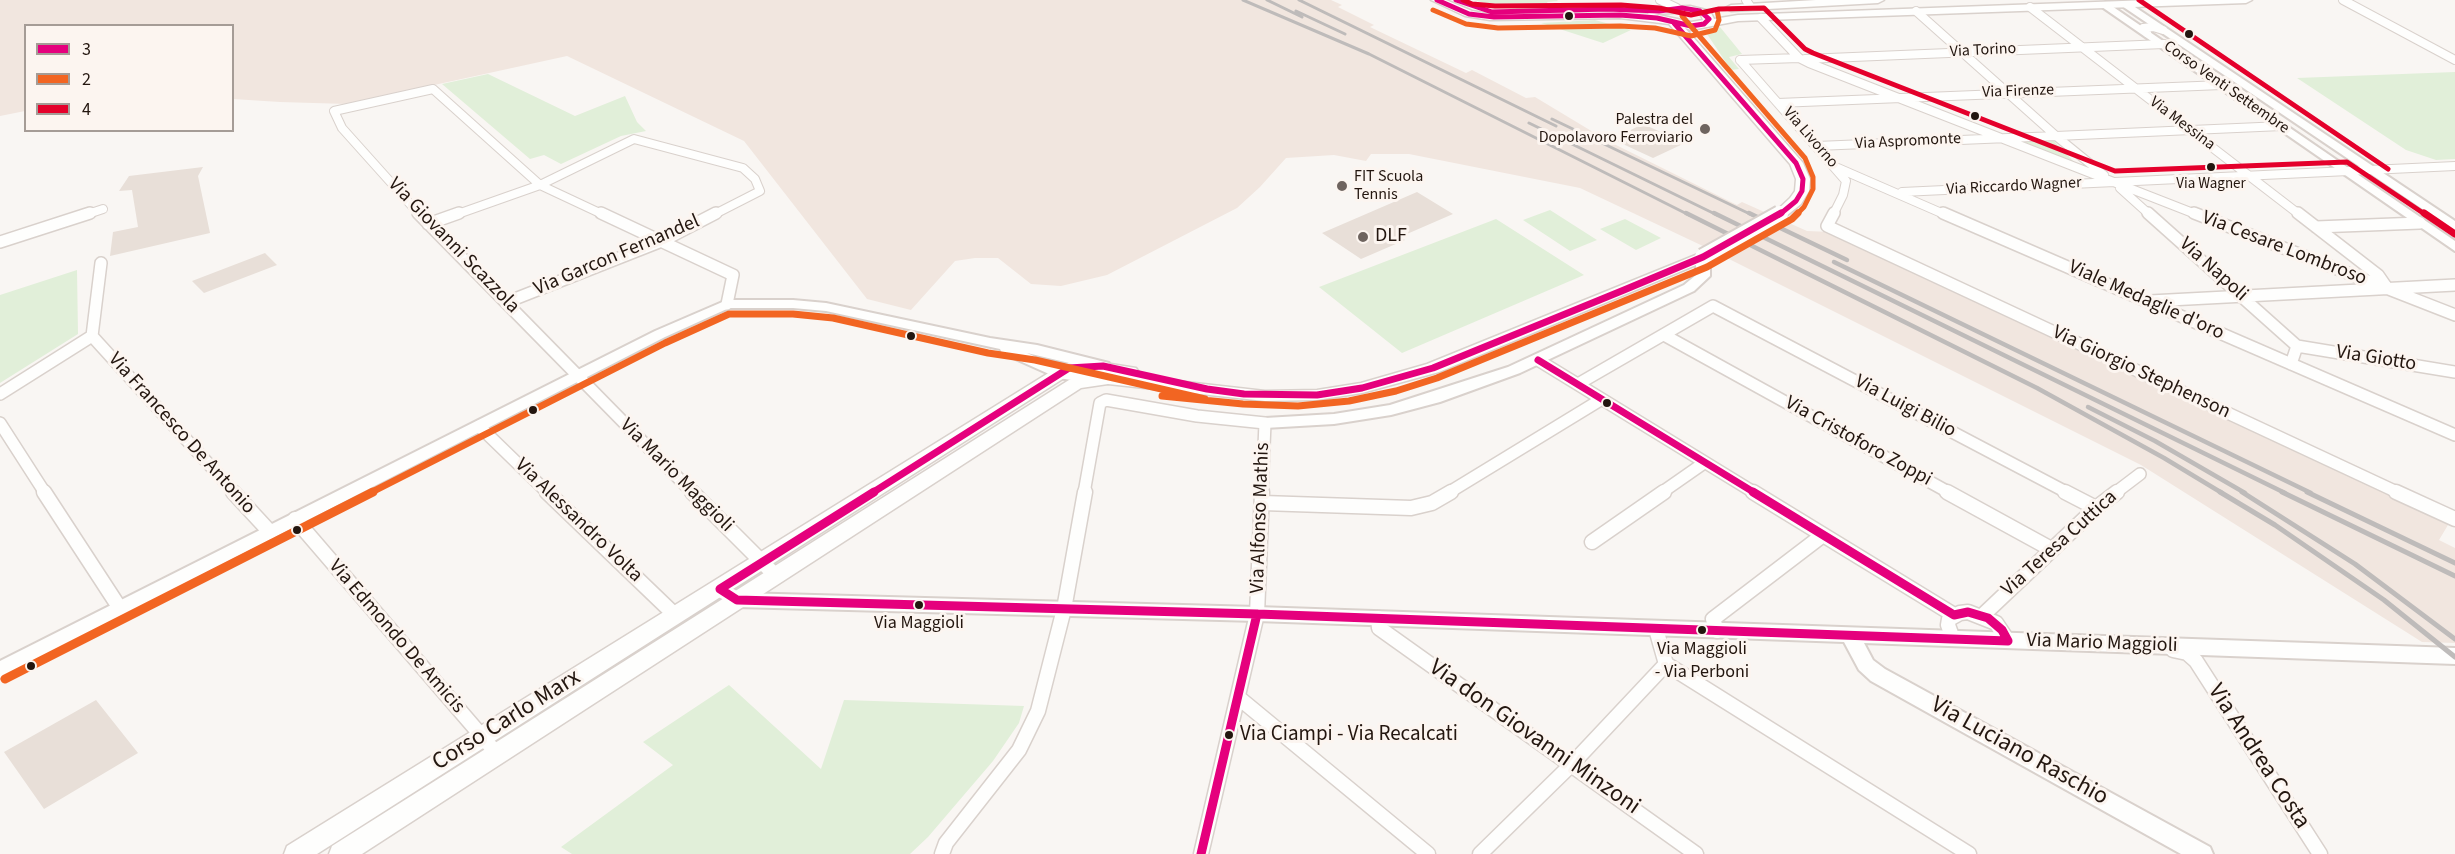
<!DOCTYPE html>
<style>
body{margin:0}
#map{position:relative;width:2455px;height:854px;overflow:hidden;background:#f9f6f3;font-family:"Source Sans 3",sans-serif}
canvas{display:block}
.legend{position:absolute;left:24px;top:24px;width:210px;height:108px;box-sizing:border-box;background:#fcf5f0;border:2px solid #a59c96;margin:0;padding:8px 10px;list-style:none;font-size:18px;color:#23160f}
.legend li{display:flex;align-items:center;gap:12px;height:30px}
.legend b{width:30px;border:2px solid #a59c96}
</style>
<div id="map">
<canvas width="2455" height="854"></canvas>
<ul class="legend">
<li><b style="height:8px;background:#e5007d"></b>3</li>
<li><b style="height:8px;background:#f26522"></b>2</li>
<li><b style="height:8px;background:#e4002b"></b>4</li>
</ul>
</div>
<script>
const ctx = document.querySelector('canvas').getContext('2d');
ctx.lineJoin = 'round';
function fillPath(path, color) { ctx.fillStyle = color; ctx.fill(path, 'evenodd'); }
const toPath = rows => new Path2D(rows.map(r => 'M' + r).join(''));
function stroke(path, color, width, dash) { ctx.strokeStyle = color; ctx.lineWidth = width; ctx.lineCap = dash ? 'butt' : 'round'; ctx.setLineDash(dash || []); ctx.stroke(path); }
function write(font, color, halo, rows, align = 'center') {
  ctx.font = font + ' "Source Sans 3",sans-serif'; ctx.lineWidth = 6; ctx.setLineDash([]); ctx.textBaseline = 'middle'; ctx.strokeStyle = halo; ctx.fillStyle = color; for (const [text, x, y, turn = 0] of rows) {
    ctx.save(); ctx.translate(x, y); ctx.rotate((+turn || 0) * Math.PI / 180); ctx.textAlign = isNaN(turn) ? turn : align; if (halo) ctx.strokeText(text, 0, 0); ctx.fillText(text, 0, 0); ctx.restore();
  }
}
fillPath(toPath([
 [0,0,1331,0,1342,5,1338,7,1374,25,1370,27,1466,73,1472,70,1526,98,1535,97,1608,141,1737,205,1742,202,1807,231,1831,232,2451,520,2439,540,2455,548,2455,643,2422,642,2141,465,1705,247,1580,188,1409,154,1371,154,1366,161,1334,155,1286,158,1260,187,1237,208,1107,275,1061,286,1031,284,998,258,975,258,955,261,911,310,867,299,744,141,567,56,347,104,280,102,233,99,232,26,26,26,25,111,0,116]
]), '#f1e6df');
fillPath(toPath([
 [1474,0,1557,0,1558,1,1547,2,1551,9,1525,10,1499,7],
 [1595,20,1631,30,1603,43,1541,23],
 [1720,27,1742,54,1729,57,1739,69,1731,70,1707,34],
 [2455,72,2455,159,2436,160,2406,150,2297,78],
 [488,74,575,116,625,96,637,122,646,131,621,136,561,164,544,155,530,159,442,84],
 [2054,141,2074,162,2020,142],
 [1550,210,1597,240,1570,251,1523,220],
 [1496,219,1584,275,1402,353,1319,287],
 [1625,219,1661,238,1636,250,1600,229],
 [77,270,78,334,0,383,0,295],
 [729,685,821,769,844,700,1024,706,1019,723,993,761,928,837,910,854,572,854,561,847,673,765,643,742]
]), '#e1efd9');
fillPath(toPath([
 [1643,124,1685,143,1653,158,1612,139],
 [203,167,198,176,210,233,110,256,113,232,138,227,132,190,119,191,129,176],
 [1417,192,1453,214,1400,237,1405,240,1361,259,1322,233],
 [265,253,277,265,204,293,192,281],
 [96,700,138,753,44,809,4,752]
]), '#e8dfd8');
const minorFar2 = toPath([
 [1660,0,1677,8],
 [1746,0,1750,6],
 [2343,0,2455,60],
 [2030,7,2300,215],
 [1916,11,2056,136,2282,126],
 [1761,18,1799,58,1809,63,2198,215],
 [2147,33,2143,28,2153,27,2163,30],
 [1805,59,2164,44],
 [1740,60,1846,181,1843,195,1833,215],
 [1740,60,1799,58],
 [1778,103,2222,85],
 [1817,146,2056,136,2104,175],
 [1838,168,1946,215],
 [2120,188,2150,215],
 [1902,192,2455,166],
 [85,215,103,209],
 [420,215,342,128,334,111,433,89,540,185,604,215],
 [455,215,540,185,634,139,743,168,755,179,760,191,713,215]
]);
const minorFar1 = toPath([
 [418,213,693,493],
 [601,213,733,275,727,304],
 [1834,213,1827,226,2399,493],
 [1943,213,2455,435],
 [2148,213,2297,346,2291,364],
 [2194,213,2455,315],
 [2298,213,2378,275,2387,288],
 [428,224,459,213],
 [2316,227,2420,223],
 [0,242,90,213],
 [2150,301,2455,285],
 [507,302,662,241,716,213],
 [1664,335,1950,493],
 [92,336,235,493],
 [2297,346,2455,372],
 [1538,360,1755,493],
 [1578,384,1713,306,2068,493],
 [0,394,92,336,101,263],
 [0,423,45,493],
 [479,426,548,493],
 [1084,493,1100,403,1106,400,1197,416,1265,423,1262,493],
 [1448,493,1602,399],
 [1661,493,1704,463],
 [2115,493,2140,474]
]);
const minor = toPath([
 [44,492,121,610],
 [233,492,270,532],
 [547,492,676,616],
 [692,492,775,575],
 [1753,492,1954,615],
 [1947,492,2051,549],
 [2065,492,2096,508],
 [2396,492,2455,519],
 [1263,503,1411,508,1432,503,1451,492],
 [295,519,498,755],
 [1592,542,1664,492],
 [1982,616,2096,508,2117,492],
 [1378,618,1379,628,1696,854],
 [1656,629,1666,664,1969,854],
 [1717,631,1713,619,1823,535],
 [1953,639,1948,625,1949,619,1960,613,1968,612,1996,623,2008,641],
 [2173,650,2187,653,2196,661,2320,854],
 [1239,698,1428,854],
 [942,854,946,843,1019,750,1038,711,1064,609,1085,492],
 [1201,854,1257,614,1262,492],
 [1480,854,1571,765,1666,664]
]);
const tertiary = toPath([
 [2126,1,2455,221,2455,231,2122,6,2122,2,2126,1],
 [2106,2,2455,241,2455,251,2102,7,2101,5,2106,2],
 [1703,253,1710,257,1710,276,1694,291,1520,373,1440,402,1391,415,1334,424,1265,428,1259,427,1257,423,1259,419,1265,418,1334,414,1390,405,1508,367,1684,285,1696,275,1696,257,1703,253],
 [727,300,793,300,826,303,990,338,1037,345,1109,363,1111,366,1103,371,1027,353,1062,369,1099,374,1107,379,1099,384,1058,378,1002,353,1000,349,826,311,793,308,729,308,665,337,0,678,0,661,655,331,727,300],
 [720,582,741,593,1257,607,2455,648,2455,664,1864,643,1873,660,1885,669,2210,847,2213,854,2181,854,1871,681,1859,670,1844,642,1257,621,737,607,713,594,711,589,713,584,720,582]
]);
const secondary = toPath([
 [1431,0,1446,0,1472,11,1490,14,1620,12,1649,14,1645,11,1651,8,1690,6,1710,11,1714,19,1738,15,2150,0,2252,0,2246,3,1738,21,1691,30,1685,28,1803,163,1810,179,1809,191,1801,204,1785,217,1780,218,1773,214,1790,198,1795,191,1796,179,1790,164,1669,24,1620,18,1490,20,1465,16,1431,0],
 [1690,12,1701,15,1703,20,1691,22,1654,14,1690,12],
 [1816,0,1884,0,1878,3,1731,11,1725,8,1731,5,1816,0],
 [1703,252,1711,257,1708,260,1439,372,1362,393,1317,400,1265,401,1108,384,1081,388,362,854,329,854,332,846,1069,380,1085,376,1108,374,1092,371,1072,373,317,854,284,854,287,846,1063,364,1092,361,1136,368,1139,372,1133,376,1265,391,1317,390,1361,383,1427,364,1703,252]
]);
stroke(minorFar2, '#d9d1cc', 10);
stroke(minorFar1, '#d9d1cc', 14);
stroke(minor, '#d9d1cc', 17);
stroke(tertiary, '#d9d1cc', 4);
stroke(secondary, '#d9d1cc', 3);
stroke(minorFar2, '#fefefd', 8);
stroke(minorFar1, '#fefefd', 11);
stroke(minor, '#fefefd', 14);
fillPath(tertiary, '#fefefd');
fillPath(secondary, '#fefefd');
stroke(toPath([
 [1243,0,1369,54,1689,215],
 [1267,0,1302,17],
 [1299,0,1556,126],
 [1296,11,1345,34],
 [1552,119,1752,215],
 [1529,123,1717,215]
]), '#bebbba', 3);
stroke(toPath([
 [1686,213,2037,388,2164,458,2222,493],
 [1714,213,2285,493],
 [1749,213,1847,260],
 [1834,262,2311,493],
 [2088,407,2155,441,2245,493]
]), '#bebbba', 4.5);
stroke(toPath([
 [2220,492,2275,525,2384,600,2455,657],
 [2242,492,2355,564,2455,639],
 [2282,492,2455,576],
 [2307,492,2455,563]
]), '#bebbba', 5);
const secondaryBridge = toPath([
 [1703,257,1780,214]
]);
stroke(secondaryBridge, '#d9d1cc', 20, []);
stroke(secondaryBridge, '#fefefd', 16);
stroke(toPath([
 [1437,0,1469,14,1494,17,1620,15,1657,18,1691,26,1704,24,1709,19,1700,11,1682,8,1659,11,1607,9,1492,12,1456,0],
 [1674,23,1796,163,1803,179,1802,191,1796,201,1779,215]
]), '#e5007d', 5);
stroke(toPath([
 [1538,360,1755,493],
 [872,493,1069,368,1103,366,1207,389,1244,394,1317,395,1362,388,1433,368,1624,290,1703,257,1781,213]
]), '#e5007d', 7);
stroke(toPath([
 [874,492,720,589,737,600,1257,614,2008,641,2002,630,1988,618,1968,612,1954,615,1753,492],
 [1201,854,1257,614]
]), '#e5007d', 9);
stroke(toPath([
 [1433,10,1466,24,1498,28,1620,26,1655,28,1691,36,1715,30,1719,20,1717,10],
 [1682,16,1805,158,1813,177,1813,189,1804,207,1796,215]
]), '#f26522', 5);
stroke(toPath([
 [1162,396,1243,404,1298,406,1349,401,1396,391,1437,378,1707,267,1792,219,1798,213],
 [370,493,665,343,729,314,793,314,833,318,988,353,1035,360,1205,399]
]), '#f26522', 7);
stroke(toPath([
 [5,679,373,492]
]), '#f26522', 9);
stroke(toPath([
 [1463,0,1472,4,1495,6,1621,5,1659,8,1691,15,1719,9,1764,8,1805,49,1813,53,2115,171,2347,162,2426,215],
 [2139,0,2388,169]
]), '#e4002b', 5);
stroke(toPath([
 [2424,213,2455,234]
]), '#e4002b', 7);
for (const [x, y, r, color] of [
 [1569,16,5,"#23160f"],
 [2189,34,5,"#23160f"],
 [1975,116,5,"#23160f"],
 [1705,129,6,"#6e645f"],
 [2211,167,5,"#23160f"],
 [1342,186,6,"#6e645f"],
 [1363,237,6,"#6e645f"],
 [911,336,5,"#23160f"],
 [1607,403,5,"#23160f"],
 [533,410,5,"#23160f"],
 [297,530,5,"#23160f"],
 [919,605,5,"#23160f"],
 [1702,630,5,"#23160f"],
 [31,666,5,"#23160f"],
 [1229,735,5,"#23160f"]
]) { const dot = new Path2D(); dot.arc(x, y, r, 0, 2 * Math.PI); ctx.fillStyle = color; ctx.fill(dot); stroke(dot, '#fcf5f0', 2); }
write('15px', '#23160f', '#fcf5f0', [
 ["Via Wagner",2211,185]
]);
write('16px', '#23160f', '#fcf5f0', [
 ["Via Torino",1983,51,-3],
 ["Corso Venti Settembre",2226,88,35],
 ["Via Firenze",2018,92,-2],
 ["Via Messina",2182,124,37],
 ["Via Livorno",1810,138,49],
 ["Via Aspromonte",1908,142,-3],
 ["Via Riccardo Wagner",2014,187,-3]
]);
write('16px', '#23160f', '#fcf5f0', [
 ["Palestra del",1693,120],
 ["Dopolavoro Ferroviario",1693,138],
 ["FIT Scuola",1354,177,"left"],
 ["Tennis",1354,195,"left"]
], 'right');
write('18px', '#23160f', '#fcf5f0', [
 ["Via Maggioli",919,624],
 ["Via Maggioli",1702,650],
 ["- Via Perboni",1702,673]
]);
write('20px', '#23160f', '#fcf5f0', [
 ["DLF",1375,237]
], 'left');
write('20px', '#23160f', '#fcf5f0', [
 ["Via Giovanni Scazzola",453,246,46],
 ["Via Cesare Lombroso",2284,249,21],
 ["Via Garcon Fernandel",617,256,-23],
 ["Via Napoli",2213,270,42],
 ["Viale Medaglie d'oro",2146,301,24],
 ["Via Giotto",2376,359,9],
 ["Via Giorgio Stephenson",2141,373,25],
 ["Via Luigi Bilio",1905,407,28],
 ["Via Francesco De Antonio",181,434,48],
 ["Via Cristoforo Zoppi",1858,442,29],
 ["Via Mario Maggioli",676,476,45],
 ["Via Alfonso Mathis",1261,518,-88],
 ["Via Alessandro Volta",578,521,44],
 ["Via Teresa Cuttica",2060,544,-42],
 ["Via Edmondo De Amicis",396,637,49],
 ["Via Mario Maggioli",2102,644,2]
]);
write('21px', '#23160f', '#fcf5f0', [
 ["Via Ciampi - Via Recalcati",1240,735]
], 'left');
write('24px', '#23160f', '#fcf5f0', [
 ["Corso Carlo Marx",507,721,-32],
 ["Via don Giovanni Minzoni",1534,738,35],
 ["Via Luciano Raschio",2019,752,29],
 ["Via Andrea Costa",2258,757,57]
]);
</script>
